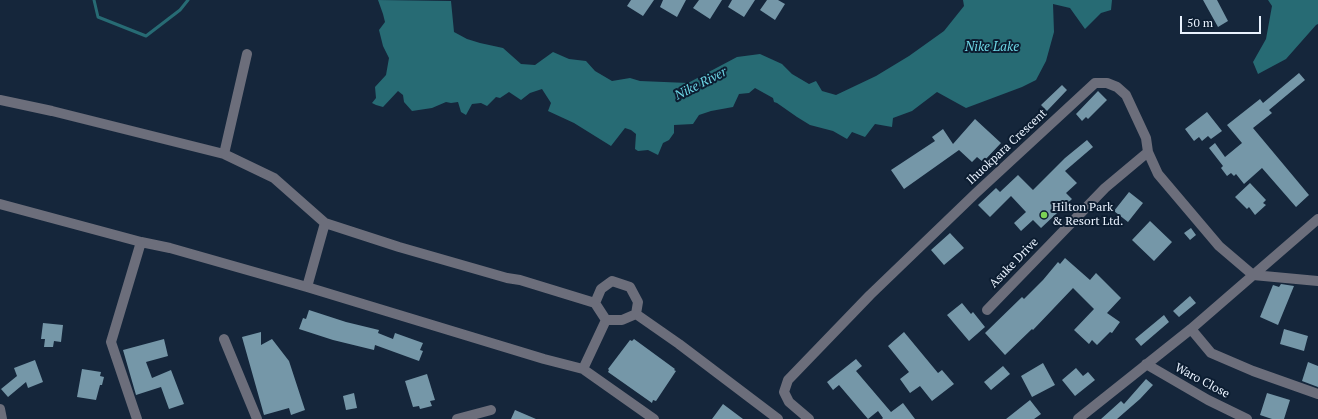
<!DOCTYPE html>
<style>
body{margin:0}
#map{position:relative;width:1318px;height:419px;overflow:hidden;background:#15263b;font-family:"PT Serif",serif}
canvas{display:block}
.scale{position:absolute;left:1180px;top:16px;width:81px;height:18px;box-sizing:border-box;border:2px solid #e9f2fe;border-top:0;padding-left:5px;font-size:12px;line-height:14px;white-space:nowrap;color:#e9f2fe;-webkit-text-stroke:3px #0c1d31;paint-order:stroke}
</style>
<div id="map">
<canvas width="1318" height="419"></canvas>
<div class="scale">50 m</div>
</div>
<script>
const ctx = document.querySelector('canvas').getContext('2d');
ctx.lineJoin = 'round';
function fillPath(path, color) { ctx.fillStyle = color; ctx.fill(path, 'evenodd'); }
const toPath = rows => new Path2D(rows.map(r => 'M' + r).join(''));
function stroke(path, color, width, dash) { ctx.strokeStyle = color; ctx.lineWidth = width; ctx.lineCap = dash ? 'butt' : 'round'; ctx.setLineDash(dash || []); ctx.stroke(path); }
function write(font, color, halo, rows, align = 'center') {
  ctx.font = font + ' "PT Serif",serif'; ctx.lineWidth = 4; ctx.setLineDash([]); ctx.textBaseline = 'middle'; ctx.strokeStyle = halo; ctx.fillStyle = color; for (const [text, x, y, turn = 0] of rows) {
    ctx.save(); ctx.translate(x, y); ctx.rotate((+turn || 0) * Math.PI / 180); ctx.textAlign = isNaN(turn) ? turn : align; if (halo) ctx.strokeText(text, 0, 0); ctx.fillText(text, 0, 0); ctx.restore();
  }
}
fillPath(toPath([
 [378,0,451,1,454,32,467,39,480,43,503,48,521,64,535,65,553,52,569,59,586,61,595,71,612,81,630,78,640,81,688,83,737,57,760,54,782,64,792,74,809,84,816,81,822,91,836,95,876,76,909,56,944,31,964,6,963,0,1112,0,1111,10,1101,13,1085,29,1070,8,1053,4,1054,32,1046,61,1036,80,1022,87,966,108,937,92,912,111,893,118,892,127,875,124,865,137,852,132,847,139,833,131,810,125,797,117,777,103,774,102,773,98,755,88,749,93,739,94,733,107,711,111,699,115,693,124,674,125,674,133,669,140,663,143,658,155,648,150,638,151,635,149,636,134,631,130,625,128,611,146,574,123,548,111,551,103,542,89,530,93,521,100,509,92,500,98,496,97,487,106,481,103,472,104,466,115,461,112,458,102,451,103,446,102,432,108,412,111,404,102,403,95,398,91,383,107,376,105,372,103,376,98,375,87,386,75,389,58,383,46,379,30,385,22,383,14],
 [1268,0,1318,0,1318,24,1316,25,1286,59,1258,74,1253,62,1266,39,1272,6]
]), '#276b74');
stroke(toPath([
 [94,0,98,17,146,36,180,10,188,0]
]), '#276b74', 3);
fillPath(toPath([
 [631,0,654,0,643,16,627,6],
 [663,0,686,0,677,17,660,7],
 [699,0,722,0,710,19,693,8],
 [732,0,755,0,744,17,728,7],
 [767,0,778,0,785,4,775,20,760,10],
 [1203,0,1217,0,1228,21,1218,27],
 [1299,73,1305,80,1269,110,1272,113,1253,128,1309,195,1296,207,1262,168,1244,184,1236,174,1234,176,1231,173,1227,176,1221,168,1223,166,1209,148,1215,143,1225,157,1242,143,1227,125,1260,99,1263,103],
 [1062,85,1067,90,1047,111,1041,105],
 [1098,91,1107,100,1088,119,1086,117,1082,121,1076,114],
 [1207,112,1222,131,1211,139,1208,136,1202,141,1199,137,1194,141,1185,129],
 [975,119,1001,143,983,162,977,157,972,162,959,150,904,189,891,170,935,141,932,137,943,129,953,144],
 [1087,140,1093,147,1065,171,1077,183,1066,193,1072,199,1041,228,1033,220,1021,231,1014,223,1026,212,1011,196,990,217,978,205,996,188,1000,192,1018,175,1033,190,1065,158],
 [1250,183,1266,200,1263,203,1266,205,1255,215,1249,207,1247,209,1235,197],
 [1129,192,1143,203,1128,222,1114,211],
 [1150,221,1172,242,1154,261,1132,240],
 [1191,228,1196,235,1190,240,1184,233],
 [950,233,964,248,944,265,931,250],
 [1065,258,1090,280,1096,273,1121,298,1107,313,1120,322,1112,333,1110,332,1097,345,1092,340,1089,344,1074,330,1094,309,1073,288,1033,330,1032,329,1005,355,985,333,1022,297,1024,299,1043,280,1058,262,1060,264],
 [1281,284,1294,286,1278,325,1260,317,1273,285,1279,287],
 [1190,296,1196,303,1179,317,1173,311],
 [962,303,971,314,973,312,985,327,969,341,947,315],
 [309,310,346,322,379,330,378,333,393,339,395,333,423,343,420,350,423,351,419,361,375,345,374,350,333,340,299,329,303,318,306,319],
 [1164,315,1169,322,1141,346,1135,339],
 [43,323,63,325,61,342,54,341,53,347,44,347,45,339,41,339],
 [1284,329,1308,336,1304,351,1280,344],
 [261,332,261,345,272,339,289,361,305,410,291,415,289,408,264,415,242,337],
 [904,332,938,373,942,370,954,384,932,401,920,386,910,393,900,379,909,372,888,346],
 [164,339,168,356,146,362,152,378,171,370,184,404,169,409,161,387,136,395,123,350],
 [634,339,675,369,674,370,676,371,656,401,653,400,652,403,608,372,609,370,608,369,630,340,632,341],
 [856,359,862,366,856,371,891,412,903,403,915,419,882,419,883,418,878,411,868,419,839,385,833,390,827,382],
 [35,360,43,382,28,388,26,382,8,397,1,389,17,376,14,368],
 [1308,362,1318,366,1318,387,1302,381],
 [1043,363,1055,385,1032,397,1021,376],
 [1003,366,1010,374,991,390,984,382],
 [1076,368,1083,376,1088,372,1095,380,1075,396,1062,380],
 [82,369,101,372,100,376,104,377,102,385,100,385,96,400,77,397],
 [427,374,435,400,430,401,432,406,420,409,419,406,413,407,405,381],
 [1146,379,1153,385,1140,399,1117,419,1101,419,1121,401,1124,404],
 [354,393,357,408,346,410,343,396],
 [1267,393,1290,400,1284,419,1272,419,1260,415],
 [1030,400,1041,414,1034,419,1006,419],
 [723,404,743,419,712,419],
 [515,410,536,419,511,419]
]), '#7597a8');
stroke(toPath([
 [0,100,52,111,224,154,274,178,325,223,399,247,507,278,520,280,595,303,606,320],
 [224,154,247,54],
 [0,204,141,242,170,248,307,287,544,359,583,369,654,419],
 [307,287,325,223],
 [595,303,601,289,612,281,630,287,638,302,636,314],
 [987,310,1105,188,1148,152],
 [1191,329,1211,353,1253,371,1318,394],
 [224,339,257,419],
 [1146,364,1208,400,1247,419],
 [583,369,606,320,622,320,636,314,679,344,778,419],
 [0,409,2,419],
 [137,419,111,342,141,242],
 [457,419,491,410],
 [809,419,789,402,784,392,788,380,870,295,976,193,1095,83,1107,83,1117,87,1126,95,1146,138,1148,152,1158,174,1219,246,1253,275,1318,281],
 [1078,419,1191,329,1318,219]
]), '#6c6e7b', 10);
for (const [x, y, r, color] of [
 [1044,215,4,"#7cd155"]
]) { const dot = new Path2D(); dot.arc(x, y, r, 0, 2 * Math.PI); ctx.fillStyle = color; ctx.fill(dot); stroke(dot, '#0c1d31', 1.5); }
write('12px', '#e9f2fe', '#0c1d31', [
 ["Ihuokpara Crescent",1007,147,-43],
 ["Asuke Drive",1014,263,-46],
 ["Waro Close",1202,381,28]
]);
write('12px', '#e9f2fe', '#0c1d31', [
 ["Hilton Park",1052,208],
 ["& Resort Ltd.",1052,222]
], 'left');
write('italic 13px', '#6dd5e4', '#0c1d31', [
 ["Nike Lake",992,47],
 ["Nike River",701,84,-27]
]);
</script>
